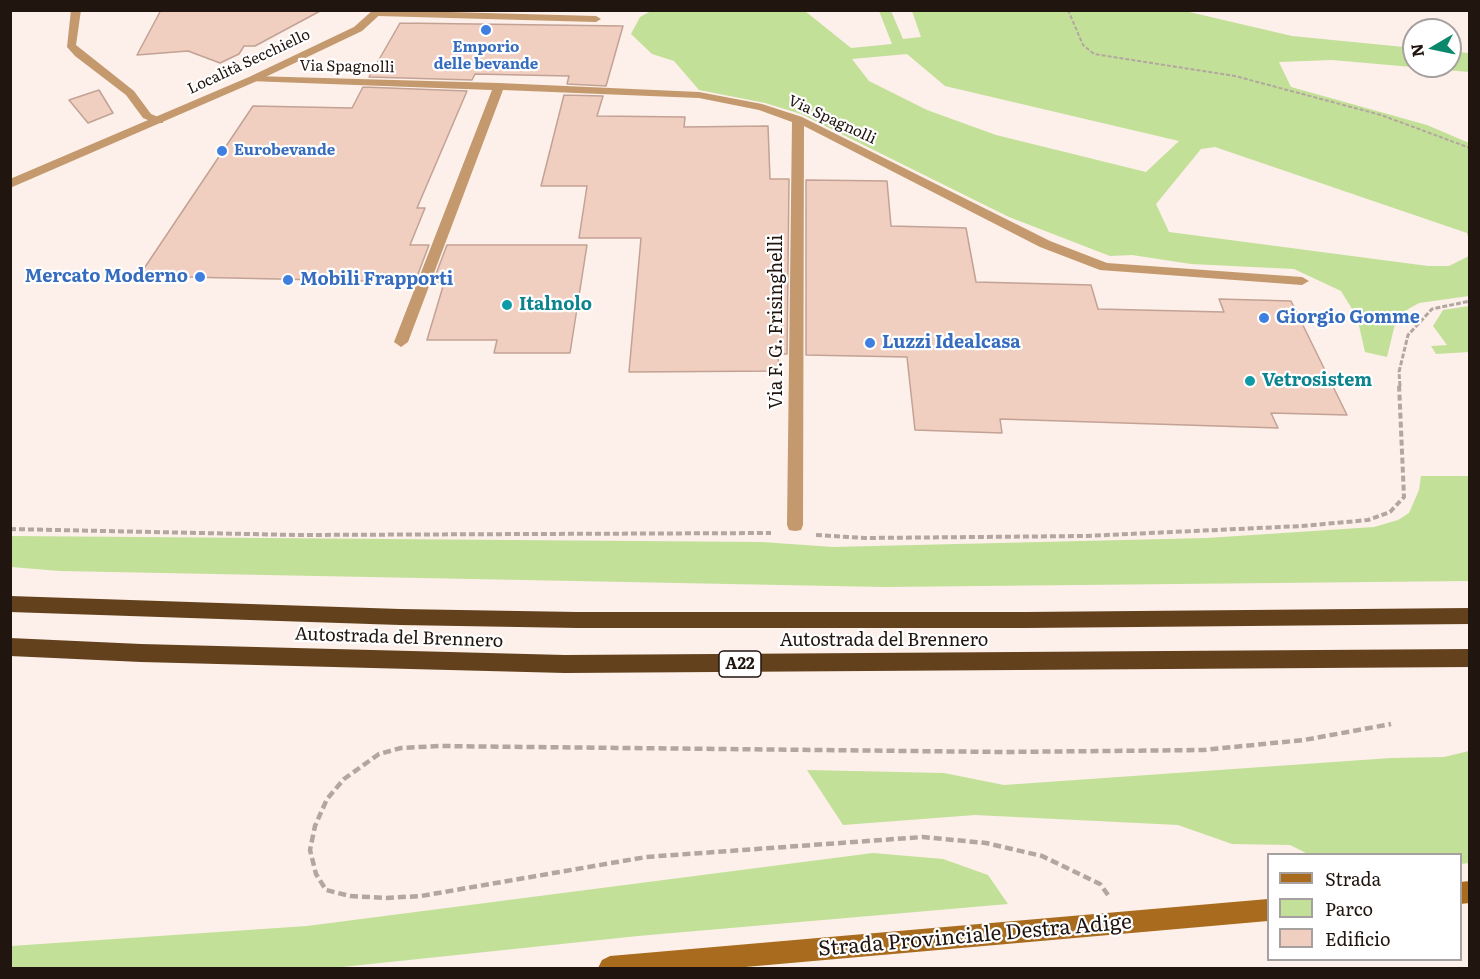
<!DOCTYPE html>
<meta charset="utf-8">
<style>
body{margin:0}
#map{position:relative;width:1480px;height:979px;overflow:hidden;background:#fdefe9;font-family:Literata,serif}
canvas{display:block}
.frame{position:absolute;inset:0;border:12px solid #211510;pointer-events:none}
.legend{position:absolute;left:1267px;top:853px;width:195px;height:108px;box-sizing:border-box;background:#fff;border:2px solid #a6a19f;margin:0;padding:8px 10px;list-style:none;font-size:18px;color:#211510}
.legend li{display:flex;align-items:center;gap:12px;height:30px}
.legend b{width:30px;border:2px solid #a6a19f}
.north{position:absolute;left:1402px;top:18px;width:60px;height:60px;box-sizing:border-box;background:#fff;border:2px solid #a6a19f;border-radius:50%;rotate:261deg;font-size:16px;font-weight:700;line-height:24px;text-align:center;color:#211510}
.north::after{content:'';display:block;margin:auto;width:21px;height:27px;background:#0b886b;clip-path:polygon(50% 0,100% 100%,50% 72%,0 100%)}
</style>
<div id="map">
<canvas width="1480" height="979"></canvas>
<div class="frame"></div>
<ul class="legend">
<li><b style="height:8px;background:#a96c1e"></b>Strada</li>
<li><b style="height:16px;background:#c2e098"></b>Parco</li>
<li><b style="height:16px;background:#f0cfc0"></b>Edificio</li>
</ul>
<div class="north">N</div>
</div>
<script>
const ctx = document.querySelector('canvas').getContext('2d');
ctx.lineJoin = 'round';
function fillPath(path, color) { ctx.fillStyle = color; ctx.fill(path, 'evenodd'); }
const toPath = rows => new Path2D(rows.map(r => 'M' + r).join(''));
function stroke(path, color, width, dash) { ctx.strokeStyle = color; ctx.lineWidth = width; ctx.lineCap = dash ? 'butt' : 'round'; ctx.setLineDash(dash || []); ctx.stroke(path); }
function write(font, color, halo, rows, align = 'center') {
  ctx.font = font + ' Literata,serif'; ctx.lineWidth = 4.5; ctx.setLineDash([]); ctx.textBaseline = 'middle'; ctx.strokeStyle = halo; ctx.fillStyle = color; for (const [text, x, y, turn = 0] of rows) {
    ctx.save(); ctx.translate(x, y); ctx.rotate((+turn || 0) * Math.PI / 180); ctx.textAlign = isNaN(turn) ? turn : align; if (halo) ctx.strokeText(text, 0, 0); ctx.fillText(text, 0, 0); ctx.restore();
  }
}
fillPath(toPath([
 [1185,11,1292,36,1414,48,1414,66,1450,66,1450,51,1469,53,1469,72,1332,60,1279,62,1291,87,1427,125,1469,143,1469,241,1467,233,1215,147,1201,149,1156,204,1169,232,1428,266,1449,266,1469,256,1469,296,1419,303,1405,311,1396,320,1387,357,1365,352,1357,317,1341,291,1294,269,1191,264,1132,255,1110,256,1009,217,801,114,765,103,699,90,674,61,652,54,631,34,640,17,651,11,805,11,851,48,892,44,879,11,891,11,903,39,921,37,912,11],
 [907,54,945,86,1179,141,1146,172,996,135,927,110,869,81,852,59],
 [1469,306,1469,352,1436,354,1431,346,1447,345,1433,326,1443,310],
 [1421,476,1469,476,1469,581,884,587,60,571,11,567,11,536,762,542,833,547,1207,538,1374,527,1398,520,1409,513,1419,490],
 [1469,751,1469,863,1461,864,1460,854,1308,854,1290,845,1232,844,1178,825,975,815,843,825,807,770,944,773,1004,785,1391,758,1444,757],
 [873,853,943,859,988,875,1008,904,638,936,342,967,11,968,11,946,307,926]
]), '#c2e098');
const building = toPath([
 [161,10,322,10,255,46,244,46,239,54,220,63,188,51,137,55,161,10],
 [400,23,623,26,606,86,567,84,569,76,475,74,472,80,369,77,400,23],
 [363,87,467,91,417,208,425,208,410,245,429,245,415,282,139,276,253,106,352,108,363,87],
 [99,90,113,113,88,123,69,100,99,90],
 [564,95,603,96,597,116,685,117,684,127,768,126,770,179,789,179,787,354,778,354,779,371,629,372,641,238,579,238,587,186,541,186,564,95],
 [806,180,887,181,891,226,966,228,976,282,1091,285,1098,309,1224,312,1219,299,1291,301,1347,415,1271,413,1278,428,1000,419,1002,433,915,430,907,357,806,355,806,180],
 [447,245,587,245,570,353,494,353,497,340,427,340,444,283,433,282,447,245]
]);
fillPath(building, '#f0cfc0');
stroke(building, '#c2a294', 1.5);
stroke(toPath([
 [1068,10,1083,45,1094,54,1235,76,1381,115,1470,148]
]), '#b3a6a0', 2, [4, 2]);
stroke(toPath([
 [1400,386,1399,372,1408,335,1432,309,1470,301]
]), '#b3a6a0', 3, [5, 2]);
stroke(toPath([
 [10,529,296,535,771,533],
 [816,535,865,538,1085,536,1302,526,1368,520,1390,512,1404,497,1399,384]
]), '#b3a6a0', 4, [6, 3]);
stroke(toPath([
 [1108,895,1100,884,1042,856,986,843,923,837,646,857,421,896,386,898,350,896,326,890,316,874,310,850,315,826,327,799,344,779,379,754,401,748,439,746,1004,752,1203,750,1304,740,1391,724]
]), '#b3a6a0', 4.5, [8, 4]);
fillPath(toPath([
 [71,10,81,10,76,45,134,91,151,114,163,119,163,123,155,123,143,118,126,95,75,56,67,47,71,10],
 [376,10,596,16,601,19,596,22,378,16,373,13,376,10],
 [253,76,499,83,699,92,762,104,802,117,1050,241,1107,263,1302,277,1309,281,1302,285,1100,270,1040,247,804,126,803,525,801,530,795,531,789,530,787,525,792,122,759,110,699,98,503,90,408,342,401,347,394,342,492,90,249,81,248,79,253,76]
]), '#c3996d');
fillPath(toPath([
 [373,10,385,10,362,31,257,81,10,188,10,179,249,77,354,27,373,10]
]), '#c3996d');
fillPath(toPath([
 [1470,881,1470,903,1460,904,1460,882,1470,881],
 [1268,899,1268,921,734,968,598,968,602,960,610,956,1268,899]
]), '#a96c1e');
fillPath(toPath([
 [10,596,400,609,577,612,1026,612,1470,608,1470,624,1026,628,577,628,400,625,10,612,10,596],
 [10,638,141,644,565,655,1470,649,1470,667,565,673,141,662,10,656,10,638]
]), '#62411c');
for (const [x, y, r, color] of [
 [486,30,6,"#3f7fe0"],
 [222,151,6,"#3f7fe0"],
 [200,277,6,"#3f7fe0"],
 [288,280,6,"#3f7fe0"],
 [507,305,6,"#0f9aa8"],
 [1264,318,6,"#3f7fe0"],
 [870,343,6,"#3f7fe0"],
 [1250,381,6,"#0f9aa8"]
]) { const dot = new Path2D(); dot.arc(x, y, r, 0, 2 * Math.PI); ctx.fillStyle = color; ctx.fill(dot); stroke(dot, '#fff', 2); }
write('bold 15px', '#366cbe', '#fff', [
 ["Emporio",486,48],
 ["delle bevande",486,65],
 ["Eurobevande",234,151,"left"]
]);
write('15px', '#211510', '#fff', [
 ["Località Secchiello",249,62,-25],
 ["Via Spagnolli",347,67,1],
 ["Via Spagnolli",832,120,25]
]);
for (const [x, y, w] of [
 [740,664,42]
]) { const box = new Path2D(); box.roundRect(x - w / 2, y - 13, w, 26, 4.5); ctx.fillStyle = '#fff'; ctx.fill(box); stroke(box, '#211510', 1.5); }
write('bold 16px', '#211510', null, [
 ["A22",740,664]
]);
write('bold 18px', '#366cbe', '#fff', [
 ["Mercato Moderno",188,277,"right"],
 ["Mobili Frapporti",300,280],
 ["Giorgio Gomme",1276,318],
 ["Luzzi Idealcasa",882,343]
], 'left');
write('bold 18px', '#0d838f', '#fff', [
 ["Italnolo",519,305],
 ["Vetrosistem",1262,381]
], 'left');
write('18px', '#211510', '#fff', [
 ["Via F. G. Frisinghelli",777,322,-90],
 ["Autostrada del Brennero",399,638,2],
 ["Autostrada del Brennero",884,641]
]);
write('21px', '#211510', '#fff', [
 ["Strada Provinciale Destra Adige",975,936,-5]
]);
</script>
